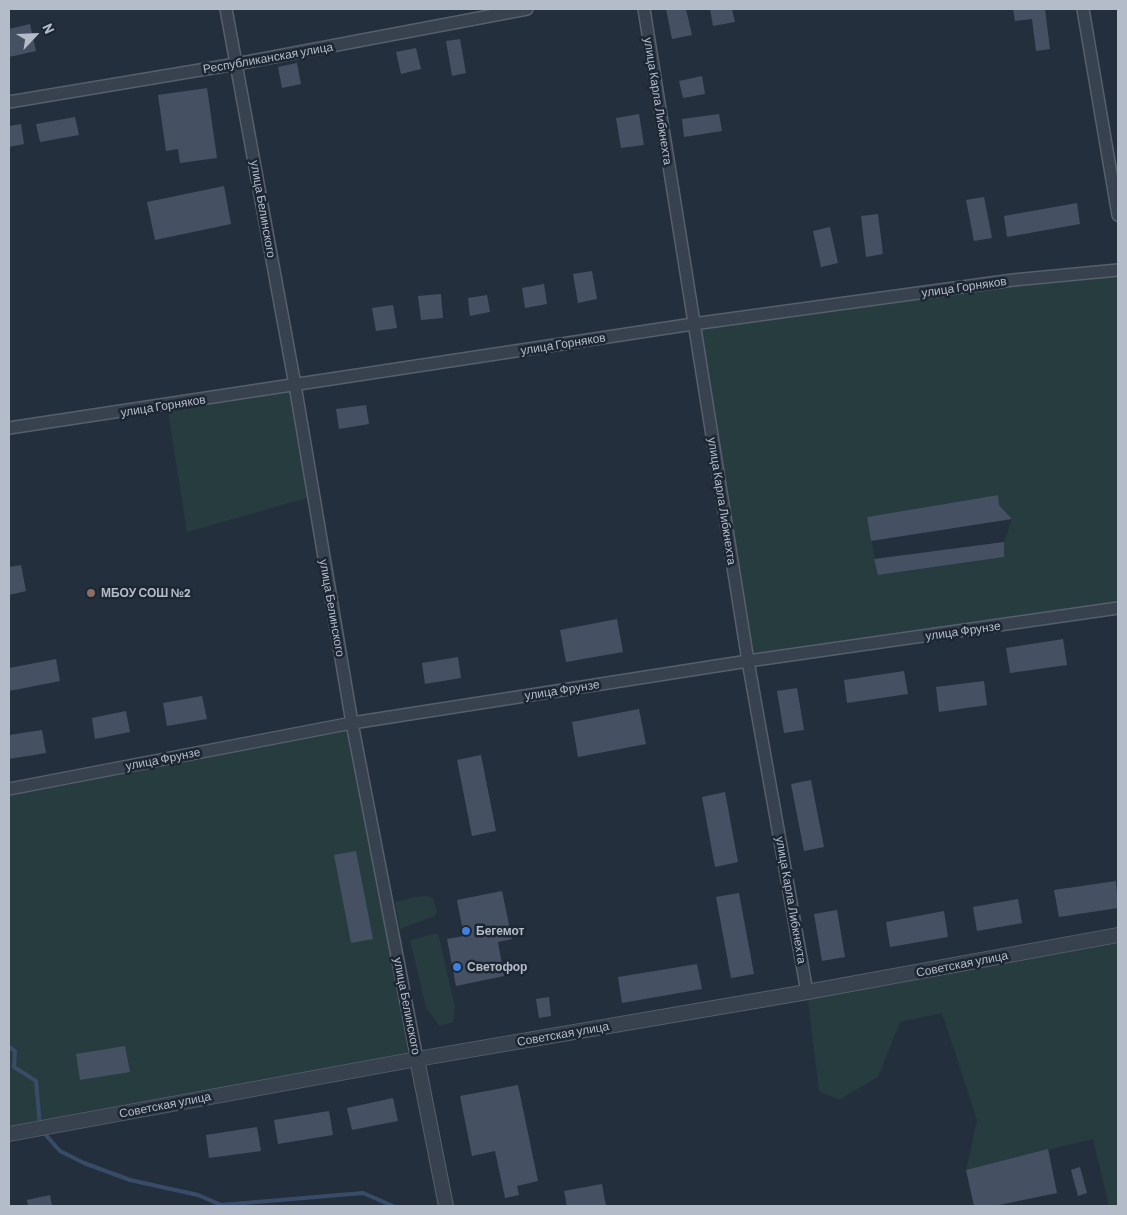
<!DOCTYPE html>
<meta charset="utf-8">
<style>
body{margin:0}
#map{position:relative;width:1127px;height:1215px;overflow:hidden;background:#242f3e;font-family:Barlow,sans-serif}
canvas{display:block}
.frame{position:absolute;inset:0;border:10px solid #b4bcc9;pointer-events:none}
.north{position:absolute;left:10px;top:10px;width:50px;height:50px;-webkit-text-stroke:4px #1d2633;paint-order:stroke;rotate:65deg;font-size:14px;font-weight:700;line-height:20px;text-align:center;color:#b4bcc9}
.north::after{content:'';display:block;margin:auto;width:18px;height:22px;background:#b4bcc9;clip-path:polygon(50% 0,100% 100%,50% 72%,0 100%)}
</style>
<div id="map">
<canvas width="1127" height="1215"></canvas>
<div class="frame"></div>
<div class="north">N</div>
</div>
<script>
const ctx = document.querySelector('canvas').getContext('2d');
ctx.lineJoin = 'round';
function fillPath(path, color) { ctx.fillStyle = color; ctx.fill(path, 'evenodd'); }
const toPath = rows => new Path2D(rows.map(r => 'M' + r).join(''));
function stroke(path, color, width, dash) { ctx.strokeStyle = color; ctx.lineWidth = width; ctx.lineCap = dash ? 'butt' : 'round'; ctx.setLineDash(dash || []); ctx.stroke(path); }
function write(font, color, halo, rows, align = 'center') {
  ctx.font = font + ' Barlow,sans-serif'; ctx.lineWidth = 5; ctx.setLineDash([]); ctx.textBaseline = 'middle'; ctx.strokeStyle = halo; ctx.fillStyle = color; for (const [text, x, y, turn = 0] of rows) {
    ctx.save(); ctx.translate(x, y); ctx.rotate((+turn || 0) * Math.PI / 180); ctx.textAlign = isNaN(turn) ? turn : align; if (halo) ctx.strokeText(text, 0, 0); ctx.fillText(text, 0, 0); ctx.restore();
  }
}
fillPath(toPath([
 [1118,270,1118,608,748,661,693,324],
 [997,495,999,505,1012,519,1004,542,1003,557,878,575,867,517],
 [295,385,314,496,187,532,167,405],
 [352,723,417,1059,9,1134,9,789],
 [428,896,433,899,437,910,435,916,400,929,395,902,414,897],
 [438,933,455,1007,453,1022,440,1026,426,1008,410,940],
 [1118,935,1118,1206,1109,1206,1093,1139,966,1170,977,1120,942,1013,900,1022,878,1077,839,1100,819,1091,807,992]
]), '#263c3f');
stroke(toPath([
 [9,1047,15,1051,14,1067,36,1081,40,1126],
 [43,1132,60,1151,84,1163,130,1180,198,1195,221,1205,363,1193,393,1206]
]), '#394c67', 4);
fillPath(toPath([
 [666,9,686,9,692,35,672,39],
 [710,9,732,9,735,22,713,26],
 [1013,9,1045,9,1050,49,1036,51,1032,19,1015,21],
 [30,24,36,51,9,57,9,29],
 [460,39,466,73,452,76,446,41],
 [416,48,421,69,401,74,396,52],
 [297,63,301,84,282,88,278,67],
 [702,76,705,94,683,98,679,81],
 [207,88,217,158,180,163,178,149,166,151,158,95],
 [639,114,644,145,621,148,616,118],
 [719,114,722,131,684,137,682,119],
 [75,117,79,135,40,142,36,124],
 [21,124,24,144,9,147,9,126],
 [224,186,231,224,155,240,147,202],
 [984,197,992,238,974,241,966,200],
 [1077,203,1080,224,1007,237,1004,216],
 [878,214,883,254,866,257,861,216],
 [830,227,838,263,821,267,813,231],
 [592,271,597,299,578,303,573,274],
 [544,284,547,304,525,308,522,288],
 [441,294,443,318,421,320,418,296],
 [487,295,490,312,470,316,468,298],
 [393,305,397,328,376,331,372,308],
 [366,405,369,424,339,429,336,409],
 [998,495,999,505,1012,519,871,541,867,517],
 [1004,542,1004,557,878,575,874,559],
 [21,565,26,591,9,595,9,567],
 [617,619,623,652,566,662,560,630],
 [1063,639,1067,665,1010,673,1006,648],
 [458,657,461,678,425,684,422,663],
 [56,659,60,681,9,691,9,668],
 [904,671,908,694,847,703,844,680],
 [984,681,987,705,939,712,936,687],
 [797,688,804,730,784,733,777,691],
 [202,696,207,719,167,726,163,703],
 [639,709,646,744,578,757,572,722],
 [126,711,130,732,95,739,92,718],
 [42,730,46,753,9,759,9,735],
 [481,755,496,831,472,836,457,760],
 [811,780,824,847,804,851,791,784],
 [725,792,738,862,715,867,702,797],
 [356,851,373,939,351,943,334,855],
 [1116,881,1118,908,1059,917,1054,890],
 [502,891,512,939,498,942,504,976,456,986,447,939,464,936,457,900],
 [739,893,754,974,731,978,716,897],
 [1018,899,1022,923,977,931,973,907],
 [837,910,845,957,822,961,814,914],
 [944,911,948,937,890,947,886,922],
 [697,964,702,989,622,1003,618,977],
 [549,997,551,1016,539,1018,536,999],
 [125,1046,130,1072,80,1080,76,1054],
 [518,1085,538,1181,517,1186,519,1195,505,1198,495,1151,472,1156,460,1096],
 [393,1098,398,1121,352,1130,347,1108],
 [329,1111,333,1135,278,1144,274,1120],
 [257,1127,261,1151,209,1158,206,1135],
 [1048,1149,1057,1193,994,1206,974,1206,966,1170],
 [1080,1167,1087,1193,1078,1196,1071,1170],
 [602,1184,606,1206,567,1206,564,1191],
 [50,1195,52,1206,28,1206,27,1200]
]), '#455162');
const minor = toPath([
 [226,9,295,385,352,723,417,1059],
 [644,9,748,661,807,992],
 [1083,9,1118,215],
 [9,102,236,64,527,9],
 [9,428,693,324,1013,280,1118,270],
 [9,789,352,723,748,661,1118,608]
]);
const tertiary = toPath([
 [417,1059,446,1206],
 [9,1134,417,1059,807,992,1118,935]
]);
stroke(minor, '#565f6c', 14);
stroke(tertiary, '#565f6c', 16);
stroke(minor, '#38414e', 11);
stroke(tertiary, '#38414e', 14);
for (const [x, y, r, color] of [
 [91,593,5,"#8d6e63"],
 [466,931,5,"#3f7fe0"],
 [457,967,5,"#3f7fe0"]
]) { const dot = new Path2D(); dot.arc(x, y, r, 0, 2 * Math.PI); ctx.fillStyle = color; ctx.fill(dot); stroke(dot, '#1d2633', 2); }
write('12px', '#b4bcc9', '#1d2633', [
 ["Республиканская улица",268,58,-10],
 ["улица Карла Либкнехта",658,101,81],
 ["улица Белинского",263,209,80],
 ["улица Горняков",964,287,-8],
 ["улица Горняков",563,344,-9],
 ["улица Горняков",163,406,-9],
 ["улица Карла Либкнехта",722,501,81],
 ["улица Белинского",332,608,80],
 ["улица Фрунзе",963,631,-8],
 ["улица Фрунзе",562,690,-9],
 ["улица Фрунзе",163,759,-11],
 ["улица Карла Либкнехта",791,900,80],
 ["Советская улица",962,964,-11],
 ["улица Белинского",407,1006,79],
 ["Советская улица",563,1034,-10],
 ["Советская улица",165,1105,-11]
]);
write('bold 12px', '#b4bcc9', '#1d2633', [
 ["МБОУ СОШ №2",101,593],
 ["Бегемот",476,931],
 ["Светофор",467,967]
], 'left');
</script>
